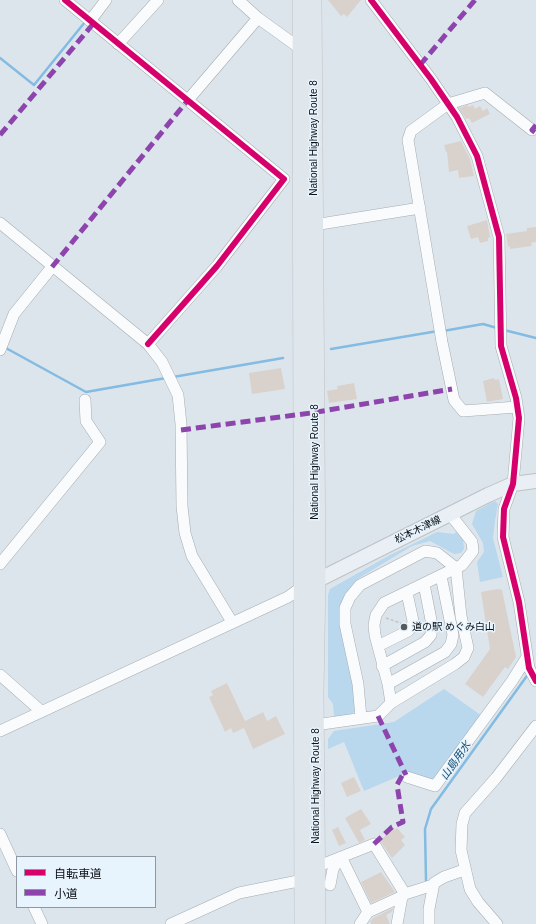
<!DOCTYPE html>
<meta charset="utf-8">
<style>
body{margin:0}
#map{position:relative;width:536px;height:924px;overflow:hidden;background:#dde5ec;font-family:Helvetica,"Noto Sans JP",sans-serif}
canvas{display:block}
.legend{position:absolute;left:16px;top:856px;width:140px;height:52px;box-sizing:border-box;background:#e7f3fd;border:1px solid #8f98a0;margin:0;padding:5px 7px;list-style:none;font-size:12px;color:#0b1014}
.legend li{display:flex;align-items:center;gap:8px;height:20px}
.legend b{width:20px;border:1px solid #8f98a0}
</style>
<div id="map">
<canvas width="536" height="924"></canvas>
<ul class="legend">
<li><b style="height:5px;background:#d6006c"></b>自転車道</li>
<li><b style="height:5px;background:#8e44ad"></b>小道</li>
</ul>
</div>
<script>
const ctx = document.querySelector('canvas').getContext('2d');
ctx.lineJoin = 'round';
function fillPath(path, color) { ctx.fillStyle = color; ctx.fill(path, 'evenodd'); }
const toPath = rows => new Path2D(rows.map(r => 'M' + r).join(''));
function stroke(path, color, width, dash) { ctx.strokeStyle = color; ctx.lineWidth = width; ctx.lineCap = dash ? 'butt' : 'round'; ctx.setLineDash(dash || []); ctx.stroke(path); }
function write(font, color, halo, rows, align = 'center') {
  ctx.font = font + ' Helvetica,"Noto Sans JP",sans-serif'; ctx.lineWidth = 3; ctx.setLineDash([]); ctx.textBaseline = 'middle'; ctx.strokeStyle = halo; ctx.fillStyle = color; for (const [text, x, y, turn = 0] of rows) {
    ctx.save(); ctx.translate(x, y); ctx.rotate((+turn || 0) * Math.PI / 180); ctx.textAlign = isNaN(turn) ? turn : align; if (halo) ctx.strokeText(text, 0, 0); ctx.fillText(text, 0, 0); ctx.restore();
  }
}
fillPath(toPath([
 [495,501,498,504,495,521,493,538,503,577,480,582,477,562,484,552,483,543,472,524,476,511],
 [437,532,454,534,456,532,463,539,464,549,461,553,454,554,430,541,412,546,359,578,350,588,343,600,358,699,354,712,347,717,334,716,333,704,328,697,328,595,330,589,388,556],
 [444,689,482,716,432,782,404,774,364,791,344,742,328,749,328,739,334,731,394,722]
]), '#b9d7ed');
stroke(toPath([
 [0,58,34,85,85,22],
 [504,330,536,338],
 [443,331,483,324,497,328],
 [4,347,86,392,166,378],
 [331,349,438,331],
 [173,377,283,358],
 [426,880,425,829,431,809,529,673]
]), '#83bbe2', 2.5);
fillPath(toPath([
 [328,0,361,0,347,17,344,14,341,16],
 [468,105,469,107,473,105,475,109,480,106,483,111,487,108,490,114,472,123,469,118,466,119,459,108],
 [461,141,470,159,474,176,459,178,458,170,449,172,447,152,446,152,444,145],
 [487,220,490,237,488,238,488,241,480,243,478,237,471,239,467,226],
 [536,227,536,242,531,243,532,246,510,249,510,246,508,247,506,234,527,231,527,228],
 [281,368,285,389,252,394,249,373],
 [494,378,495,380,499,379,503,399,487,402,483,381],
 [354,383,357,399,329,403,327,391,338,389,337,386],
 [498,589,502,590,516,657,508,669,505,667,483,697,465,684,490,649,481,592],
 [227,683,245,721,263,712,267,721,276,716,285,734,253,749,244,728,233,733,231,728,225,732,209,697,213,695,211,691],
 [354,777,361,791,347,797,341,783],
 [361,809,371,824,360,830,365,840,359,843,345,818],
 [338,827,346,843,339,846,332,830],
 [393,828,395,830,397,828,405,837,401,840,405,845,392,858,380,841],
 [381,872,395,892,371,903,361,882],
 [393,908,392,912,386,915,390,924,371,924,370,922,373,918]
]), '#d9d2cc');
const minor = toPath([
 [65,0,284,179,217,266,148,344],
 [238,0,258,18,301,49],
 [371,0,431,79,457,117,477,156,499,237,501,346,516,398,519,418,513,484,504,509,503,537,519,602,529,668,536,681],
 [90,21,106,0],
 [118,44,158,0],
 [188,100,258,18],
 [0,223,148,344,162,362,178,395,181,424,182,506,185,533,192,556,232,622],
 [314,225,420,208],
 [0,350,14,314,52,267],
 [517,407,463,411,454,400,442,342,408,140,411,131,448,104,485,93,532,130],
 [0,564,100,442,86,421,85,400],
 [378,646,408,631,412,627,413,621,407,593],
 [382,666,425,642,431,635,432,625,424,584],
 [0,675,41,711],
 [388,684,445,652,451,644,453,635,441,576],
 [361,718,358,684,345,624,345,608,350,597,360,585,425,551,437,553,456,568,461,616,468,648,464,657,455,664,391,703],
 [315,725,378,716,391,703,388,684,375,635,374,625,376,615,384,603,462,565,473,551,472,542,450,514],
 [0,731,288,597,302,587],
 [407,777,435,786,512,681,527,657],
 [0,834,17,871],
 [341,857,368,912,360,924],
 [316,867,374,844,405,894,433,885],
 [330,885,333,869,336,864,343,861],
 [34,907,42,924],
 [368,912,403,896],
 [171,924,239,893,303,880],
 [397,924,402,897,405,894],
 [429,924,429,909,434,883,444,877,464,870],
 [497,924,478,902,470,889,461,850,462,824,465,813,496,778,536,726]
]);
const major = toPath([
 [308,585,488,495,513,484,536,481]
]);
const highway = toPath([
 [301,0,303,924],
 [313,0,317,580,315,693,317,924]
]);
stroke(minor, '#a5abb0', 12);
stroke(major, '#bec1c4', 16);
stroke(highway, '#bec1c4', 18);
stroke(toPath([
 [386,618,403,624]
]), '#c1c4c7', 1.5, [3, 2]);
stroke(minor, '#fafbfc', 11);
stroke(major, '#e9eff4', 14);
stroke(highway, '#dfe7ed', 17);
stroke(toPath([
 [420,65,475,0],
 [536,125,532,130,536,133],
 [0,135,93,24],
 [52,267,188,100],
 [181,430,311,413,452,389],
 [378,716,406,775],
 [374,844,392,827,403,822,397,785,404,772]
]), '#8e44ad', 5, [10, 5]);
stroke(toPath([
 [65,0,284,179,217,266,148,344],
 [371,0,431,79,457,117,477,156,499,237,501,346,516,398,519,418,513,484,504,509,503,537,519,602,529,668,536,681]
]), '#d6006c', 6);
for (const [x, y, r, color] of [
 [404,627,4,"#545b60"]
]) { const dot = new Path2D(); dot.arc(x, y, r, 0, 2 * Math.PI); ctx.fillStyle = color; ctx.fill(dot); stroke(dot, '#e7f3fd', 1.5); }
write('10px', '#0b1014', '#e7f3fd', [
 ["National Highway Route 8",314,138,-90],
 ["National Highway Route 8",315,462,-90],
 ["松本木津線",418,530,-26],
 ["National Highway Route 8",316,786,-90]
]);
write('10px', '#0b1014', '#e7f3fd', [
 ["道の駅 めぐみ白山",412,627]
], 'left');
write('italic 11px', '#165074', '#e7f3fd', [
 ["山島用水",456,761,-55]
]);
</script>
